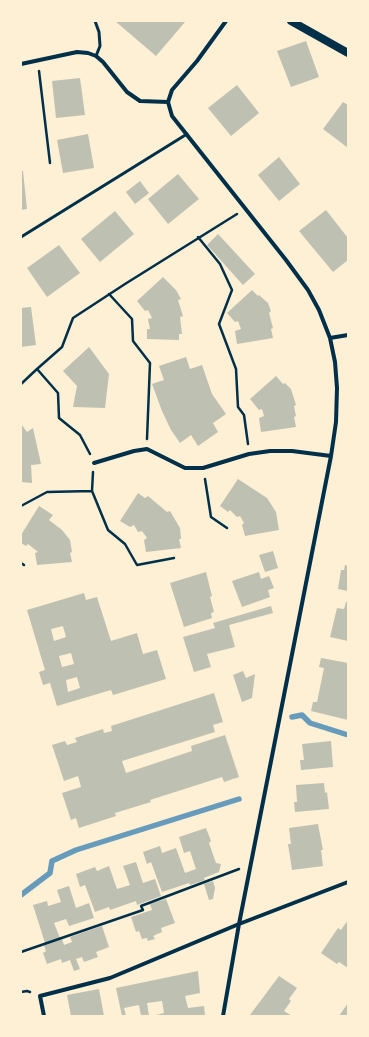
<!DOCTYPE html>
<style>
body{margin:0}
#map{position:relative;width:369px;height:1037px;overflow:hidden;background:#fdf0d5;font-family:"Playfair Display",serif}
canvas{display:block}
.frame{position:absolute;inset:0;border:22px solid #fdf0d5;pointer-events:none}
</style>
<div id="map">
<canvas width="369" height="1037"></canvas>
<div class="frame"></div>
</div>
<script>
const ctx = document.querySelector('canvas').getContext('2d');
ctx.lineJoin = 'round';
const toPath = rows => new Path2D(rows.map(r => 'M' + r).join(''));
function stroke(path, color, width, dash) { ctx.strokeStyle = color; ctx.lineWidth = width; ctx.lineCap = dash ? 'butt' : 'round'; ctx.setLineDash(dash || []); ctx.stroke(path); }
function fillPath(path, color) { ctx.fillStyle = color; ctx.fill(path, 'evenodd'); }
stroke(toPath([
 [292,717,302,715,310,723,348,735],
 [21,895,50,873,52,861,76,850,239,799]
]), '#669bbc', 5.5);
fillPath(toPath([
 [115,21,184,21,185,22,156,56],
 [306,41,319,77,291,87,277,51],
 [80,78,85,115,56,118,52,81],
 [237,85,259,113,231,136,208,108],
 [343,102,348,105,348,148,323,129],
 [88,134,94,168,63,173,57,140],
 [279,157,300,184,279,201,258,175],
 [21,171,23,171,27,209,21,210],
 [178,174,199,199,168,224,148,199],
 [140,181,149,193,135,204,126,192],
 [326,210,348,238,348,260,333,272,299,231],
 [115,211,134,234,100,262,81,239],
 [218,234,255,274,243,285,207,245],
 [59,245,80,273,47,297,27,268],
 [163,277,176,290,181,299,178,300,183,316,180,317,182,334,179,334,179,340,147,339,147,329,150,329,148,319,152,318,148,310,145,311,137,301],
 [252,290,258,296,259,295,268,303,271,311,269,313,273,328,271,329,273,338,237,344,235,331,241,329,238,321,235,322,227,313],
 [31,307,36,345,21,347,21,308],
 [89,347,109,374,105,408,73,407,77,386,63,371],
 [186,357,190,369,202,365,212,394,226,414,213,423,218,432,198,446,191,435,180,443,171,430,162,411,152,384,164,380,159,366],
 [276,376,283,384,285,383,291,389,296,405,294,406,296,416,294,417,296,427,261,432,259,418,264,416,262,409,259,410,250,399],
 [21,424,27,432,33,428,41,464,31,465,32,483,21,482],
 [238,479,267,498,276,512,279,530,245,536,242,525,244,523,240,516,237,517,230,510,228,512,220,506],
 [138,493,145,498,148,496,167,512,170,511,180,528,181,539,179,539,181,548,146,552,144,540,147,538,142,531,138,532,134,525,130,527,120,521],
 [39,506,53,515,49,520,62,530,70,540,72,552,70,553,72,562,37,565,35,553,38,552,28,544,26,546,21,543,21,535],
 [273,551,278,568,265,572,259,555],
 [345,565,348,566,348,591,338,589,341,570,344,570],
 [206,572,212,596,210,597,214,612,211,613,212,618,184,627,170,583],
 [259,572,261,579,269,576,274,588,268,590,270,597,242,607,232,581],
 [84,593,86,600,97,597,111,641,137,633,143,654,157,650,166,679,113,695,111,690,57,706,50,683,43,685,39,672,45,670,27,610],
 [63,626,66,637,54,641,51,629],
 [71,653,74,664,62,667,59,656],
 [77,677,80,688,68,692,66,680],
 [346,602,348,602,348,641,330,637,337,608,344,609],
 [271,606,273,613,229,625,235,647,207,654,211,667,194,672,183,637,215,628,213,623],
 [321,658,348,663,348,720,311,711,313,702,317,702,324,668,319,667],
 [243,671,246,678,255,674,252,698,242,702,233,675],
 [214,693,223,722,213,725,215,732,122,761,126,773,192,751,191,746,225,735,239,777,224,782,222,777,150,800,151,802,115,813,116,816,79,828,76,818,71,820,62,793,81,787,78,776,64,781,52,745,65,741,67,745,77,742,75,738,103,729,104,733,112,731,111,726],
 [331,741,333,767,301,770,300,760,304,760,302,744],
 [324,783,325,793,327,792,329,809,295,812,294,802,297,802,296,785],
 [318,824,323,850,321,850,323,866,292,870,288,844,291,844,289,828],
 [206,828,211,841,209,843,216,863,221,864,219,872,204,878,205,880,190,885,189,883,162,892,151,862,147,864,143,852,160,846,162,853,176,848,185,873,196,869,190,851,184,853,179,837],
 [136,862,143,883,155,879,161,896,137,905,136,901,110,910,109,907,95,912,85,885,80,887,76,874,95,867,97,871,109,866,117,889,130,885,123,866],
 [213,881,215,888,213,899,209,900,204,884],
 [69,886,76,908,89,903,94,918,69,926,66,919,54,923,60,938,45,943,33,905,47,901,48,906,61,902,57,890],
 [166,899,175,923,161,928,162,932,153,936,155,939,148,941,147,938,142,939,139,931,136,932,131,917,152,910,150,904],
 [348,920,348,968,339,962,337,964,321,953,338,928,341,930],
 [102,926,109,947,96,952,98,957,84,962,82,957,76,959,80,969,74,971,70,960,62,963,61,959,47,964,43,953,46,951,44,945,62,939,64,945,72,942,70,937],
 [198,971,200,993,185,996,188,1008,204,1006,205,1016,152,1016,164,1013,162,1001,147,1003,149,1016,141,1016,139,1005,124,1008,126,1016,122,1016,116,988],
 [279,976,297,988,289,999,291,1001,284,1011,292,1016,250,1015],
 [99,989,104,1016,71,1016,67,995],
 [348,1003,348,1016,339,1016]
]), '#bec0b2');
stroke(toPath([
 [39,71,50,163],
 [198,237,220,264,232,290,219,324,236,369,238,407,244,415,248,444],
 [109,294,132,319,133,341,150,363,147,439],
 [37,369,62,347,73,318,125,284,237,214],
 [21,384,37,369,58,393,59,418,80,435,90,454],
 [205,479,211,517,227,528],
 [92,491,108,530,125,544,137,565,174,558],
 [21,506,47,492,92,491,93,472],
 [21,563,24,565],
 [21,952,143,910,141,906,239,869],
 [21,992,27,991,30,992]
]), '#003049', 2.5);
stroke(toPath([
 [95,21,99,32,100,46,96,56],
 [21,237,187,134]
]), '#003049', 3);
stroke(toPath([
 [21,64,77,52,88,53,96,56,103,62,127,92,140,101,168,102],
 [330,338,348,335],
 [94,463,134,451,147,449,185,468,203,468,249,454,270,451,292,451,331,456],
 [44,1016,40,996,110,978,239,924,331,456,336,422,337,388,335,362,330,338,319,310,308,290,286,260,172,116,168,102,172,90,197,61,226,21],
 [223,1016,239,924,348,882]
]), '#003049', 4);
stroke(toPath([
 [291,21,348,53]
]), '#003049', 8);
</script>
